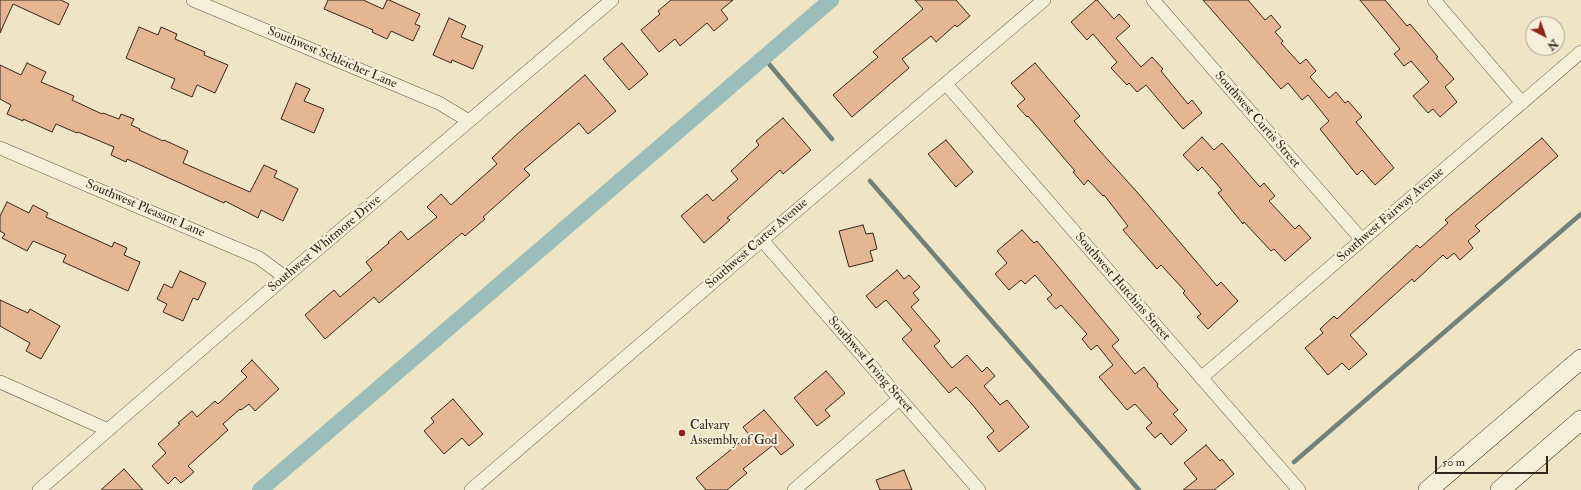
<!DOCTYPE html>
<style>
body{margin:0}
#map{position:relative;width:1581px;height:490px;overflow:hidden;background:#efe5c4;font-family:"IM FELL Double Pica",serif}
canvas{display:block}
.north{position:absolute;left:1525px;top:16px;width:40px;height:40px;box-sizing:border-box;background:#f5eed9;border:1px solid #a89e8d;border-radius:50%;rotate:139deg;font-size:11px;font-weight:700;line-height:16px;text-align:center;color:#34261c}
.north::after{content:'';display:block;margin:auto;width:14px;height:18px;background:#8f2418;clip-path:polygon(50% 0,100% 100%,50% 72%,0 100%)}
.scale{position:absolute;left:1435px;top:456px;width:113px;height:18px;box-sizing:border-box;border:2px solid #34261c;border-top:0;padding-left:5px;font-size:12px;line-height:14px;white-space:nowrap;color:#34261c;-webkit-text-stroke:3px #f5eed9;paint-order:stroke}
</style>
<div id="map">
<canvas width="1581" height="490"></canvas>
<div class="north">N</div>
<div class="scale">50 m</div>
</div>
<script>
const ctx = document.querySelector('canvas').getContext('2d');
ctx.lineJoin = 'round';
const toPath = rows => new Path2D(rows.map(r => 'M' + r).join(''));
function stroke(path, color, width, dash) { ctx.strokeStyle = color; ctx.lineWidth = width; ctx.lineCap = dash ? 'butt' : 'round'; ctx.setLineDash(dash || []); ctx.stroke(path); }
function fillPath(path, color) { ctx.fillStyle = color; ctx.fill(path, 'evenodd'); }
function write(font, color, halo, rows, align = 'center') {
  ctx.font = font + ' "IM FELL Double Pica",serif'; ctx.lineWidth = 4; ctx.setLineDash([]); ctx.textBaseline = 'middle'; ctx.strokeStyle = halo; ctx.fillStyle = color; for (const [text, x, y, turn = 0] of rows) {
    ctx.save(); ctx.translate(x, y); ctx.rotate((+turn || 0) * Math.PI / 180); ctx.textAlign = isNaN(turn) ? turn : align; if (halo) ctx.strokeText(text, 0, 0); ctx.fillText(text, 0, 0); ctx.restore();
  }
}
stroke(toPath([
 [764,58,832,139],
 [870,181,1139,490],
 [1294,462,1581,214]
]), '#72817b', 4.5);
stroke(toPath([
 [260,490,831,0]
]), '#9bbeba', 16);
const building = toPath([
 [0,0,61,0,69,4,59,25,13,4,0,33,0,0],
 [328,0,363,0,383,9,387,0,389,0,420,14,415,24,420,26,413,41,391,31,387,39,372,32,373,30,324,9,328,0],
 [671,0,733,0,721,10,728,19,714,31,707,23,680,46,675,39,659,52,641,30,660,14,658,11,671,0],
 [915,0,956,0,970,16,957,27,955,25,936,42,931,36,902,59,909,68,852,117,833,95,878,57,873,52,923,9,915,0],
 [1096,0,1097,0,1114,19,1119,14,1130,26,1116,38,1141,67,1152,57,1163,69,1161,71,1188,104,1192,100,1202,113,1183,129,1146,85,1137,92,1129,83,1127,85,1111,68,1117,62,1093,34,1087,40,1071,22,1096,0],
 [1203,0,1248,0,1265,20,1271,15,1281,27,1275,32,1283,41,1281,43,1300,64,1306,59,1316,71,1310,77,1329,98,1336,92,1345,103,1348,101,1362,117,1356,122,1394,168,1375,185,1362,170,1357,175,1320,129,1329,121,1308,95,1302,100,1288,83,1281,89,1203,0],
 [1360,0,1385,0,1407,26,1410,24,1438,57,1436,58,1454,79,1445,87,1457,102,1440,117,1433,109,1428,113,1413,96,1429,82,1411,61,1404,66,1394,54,1400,49,1360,0],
 [449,18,466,26,461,37,483,46,473,69,452,60,451,63,433,55,449,18],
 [139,27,158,35,161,27,177,34,175,39,205,52,204,55,228,65,215,93,197,85,192,97,171,88,175,79,126,58,139,27],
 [622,43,648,74,629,90,603,59,622,43],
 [27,63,46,72,41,82,74,96,72,100,102,114,103,113,119,119,121,114,134,119,131,125,140,129,139,130,163,141,164,140,188,151,183,163,250,192,264,165,277,171,274,177,298,189,283,221,261,210,258,218,225,201,224,203,127,159,126,162,111,155,114,147,78,132,77,133,56,124,52,132,23,119,23,121,7,114,11,105,0,99,0,65,21,75,27,63],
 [1035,63,1080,116,1074,121,1099,150,1137,192,1217,286,1221,282,1238,301,1208,329,1197,317,1201,314,1183,293,1185,291,1161,265,1157,269,1123,230,1128,226,1104,195,1103,196,1088,180,1084,185,1073,172,1075,171,1028,116,1027,117,1017,106,1025,99,1011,83,1035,63],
 [585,75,616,111,588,134,579,123,524,169,530,175,483,217,485,219,465,236,462,233,379,303,374,297,325,339,305,315,334,290,340,297,372,270,366,262,389,243,388,242,401,231,408,240,437,217,427,207,441,194,451,205,497,164,492,158,515,136,585,75],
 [296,83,310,89,304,101,324,109,314,133,281,119,296,83],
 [783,118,811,150,783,174,780,170,727,218,730,220,704,243,681,216,707,194,713,201,738,179,731,171,759,145,756,141,783,118],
 [1202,137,1214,150,1222,143,1260,187,1264,183,1275,196,1269,201,1295,229,1299,225,1311,238,1285,261,1274,249,1271,251,1244,222,1243,224,1218,193,1222,190,1202,167,1198,171,1183,155,1202,137],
 [1542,138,1558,156,1475,226,1480,231,1468,241,1473,248,1460,260,1454,253,1447,259,1443,255,1414,282,1412,279,1350,335,1367,354,1349,370,1342,363,1328,375,1305,348,1323,333,1320,329,1334,316,1337,319,1417,245,1420,248,1448,223,1445,220,1542,138],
 [946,140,973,172,956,187,928,154,946,140],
 [7,202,29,213,33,205,48,213,46,217,112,247,114,242,127,248,124,255,140,262,128,291,63,262,66,255,33,241,27,251,2,238,5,234,0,231,0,216,7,202],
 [863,225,866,234,873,233,877,249,870,251,873,261,849,267,839,231,863,225],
 [1022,230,1034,243,1037,241,1119,340,1112,346,1135,374,1144,367,1158,384,1157,386,1178,410,1173,414,1187,430,1171,445,1161,433,1155,438,1146,428,1152,423,1135,404,1127,410,1099,377,1113,365,1097,345,1091,350,1082,339,1087,334,1061,305,1056,309,1047,299,1052,295,1035,275,1025,284,1021,280,1009,290,995,274,1007,263,997,251,1022,230],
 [897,270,904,279,909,275,920,287,913,293,919,300,911,307,940,341,934,346,952,368,967,355,982,372,987,367,995,376,984,386,1000,405,1007,400,1029,427,999,452,987,437,994,431,971,403,956,387,949,393,902,339,912,330,886,300,876,308,866,296,897,270],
 [180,271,206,283,198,300,193,298,183,321,163,312,167,304,157,299,164,284,172,288,180,271],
 [0,300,28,313,30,309,60,326,41,359,26,351,30,343,0,326,0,300],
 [252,360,279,389,255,411,249,404,241,410,240,409,223,424,228,430,188,466,194,472,181,483,175,477,168,484,152,466,166,453,158,444,180,424,178,423,192,411,197,417,215,401,218,404,247,377,241,371,252,360],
 [826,371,845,393,825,410,830,416,817,426,794,398,826,371],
 [453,399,483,434,469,446,462,438,444,454,424,431,434,422,431,418,453,399],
 [764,410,794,445,781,455,773,445,743,469,747,473,727,490,706,490,696,478,749,435,743,427,764,410],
 [1206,445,1220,461,1222,459,1234,474,1214,490,1183,490,1197,479,1184,463,1206,445],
 [124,469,143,490,101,490,124,469],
 [904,470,912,490,880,490,876,480,904,470]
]);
fillPath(building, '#e5b694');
stroke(building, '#34261c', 1);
const street = toPath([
 [193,0,439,103,469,121],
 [1153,0,1362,240],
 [1434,0,1522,103],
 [946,84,1299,490],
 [0,148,259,258,285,277],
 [762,240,979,490],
 [1201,378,1581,52],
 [0,382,108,430],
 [39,490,108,430,285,277,612,0],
 [471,490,762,240,1044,0],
 [794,490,899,399]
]);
const secondary = toPath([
 [1428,490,1581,359],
 [1500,490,1581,420]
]);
stroke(street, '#635646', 14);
stroke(secondary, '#34261c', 20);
stroke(street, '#f5eed9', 13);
stroke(secondary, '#f5eed9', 19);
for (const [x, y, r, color] of [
 [682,433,4,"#8f2418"]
]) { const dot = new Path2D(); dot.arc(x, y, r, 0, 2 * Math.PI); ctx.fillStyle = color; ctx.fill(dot); stroke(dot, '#f5eed9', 1.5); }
write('13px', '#34261c', '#f5eed9', [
 ["Southwest Schleicher Lane",332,58,23],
 ["Southwest Curtis Street",1257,120,49],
 ["Southwest Pleasant Lane",145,209,23],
 ["Southwest Fairway Avenue",1391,215,-41],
 ["Southwest Whitmore Drive",325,244,-40],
 ["Southwest Carter Avenue",757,244,-41],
 ["Southwest Hutchins Street",1122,287,49],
 ["Southwest Irving Street",870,365,49]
]);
write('13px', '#34261c', '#f5eed9', [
 ["Calvary",690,426],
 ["Assembly of God",690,441]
], 'left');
</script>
